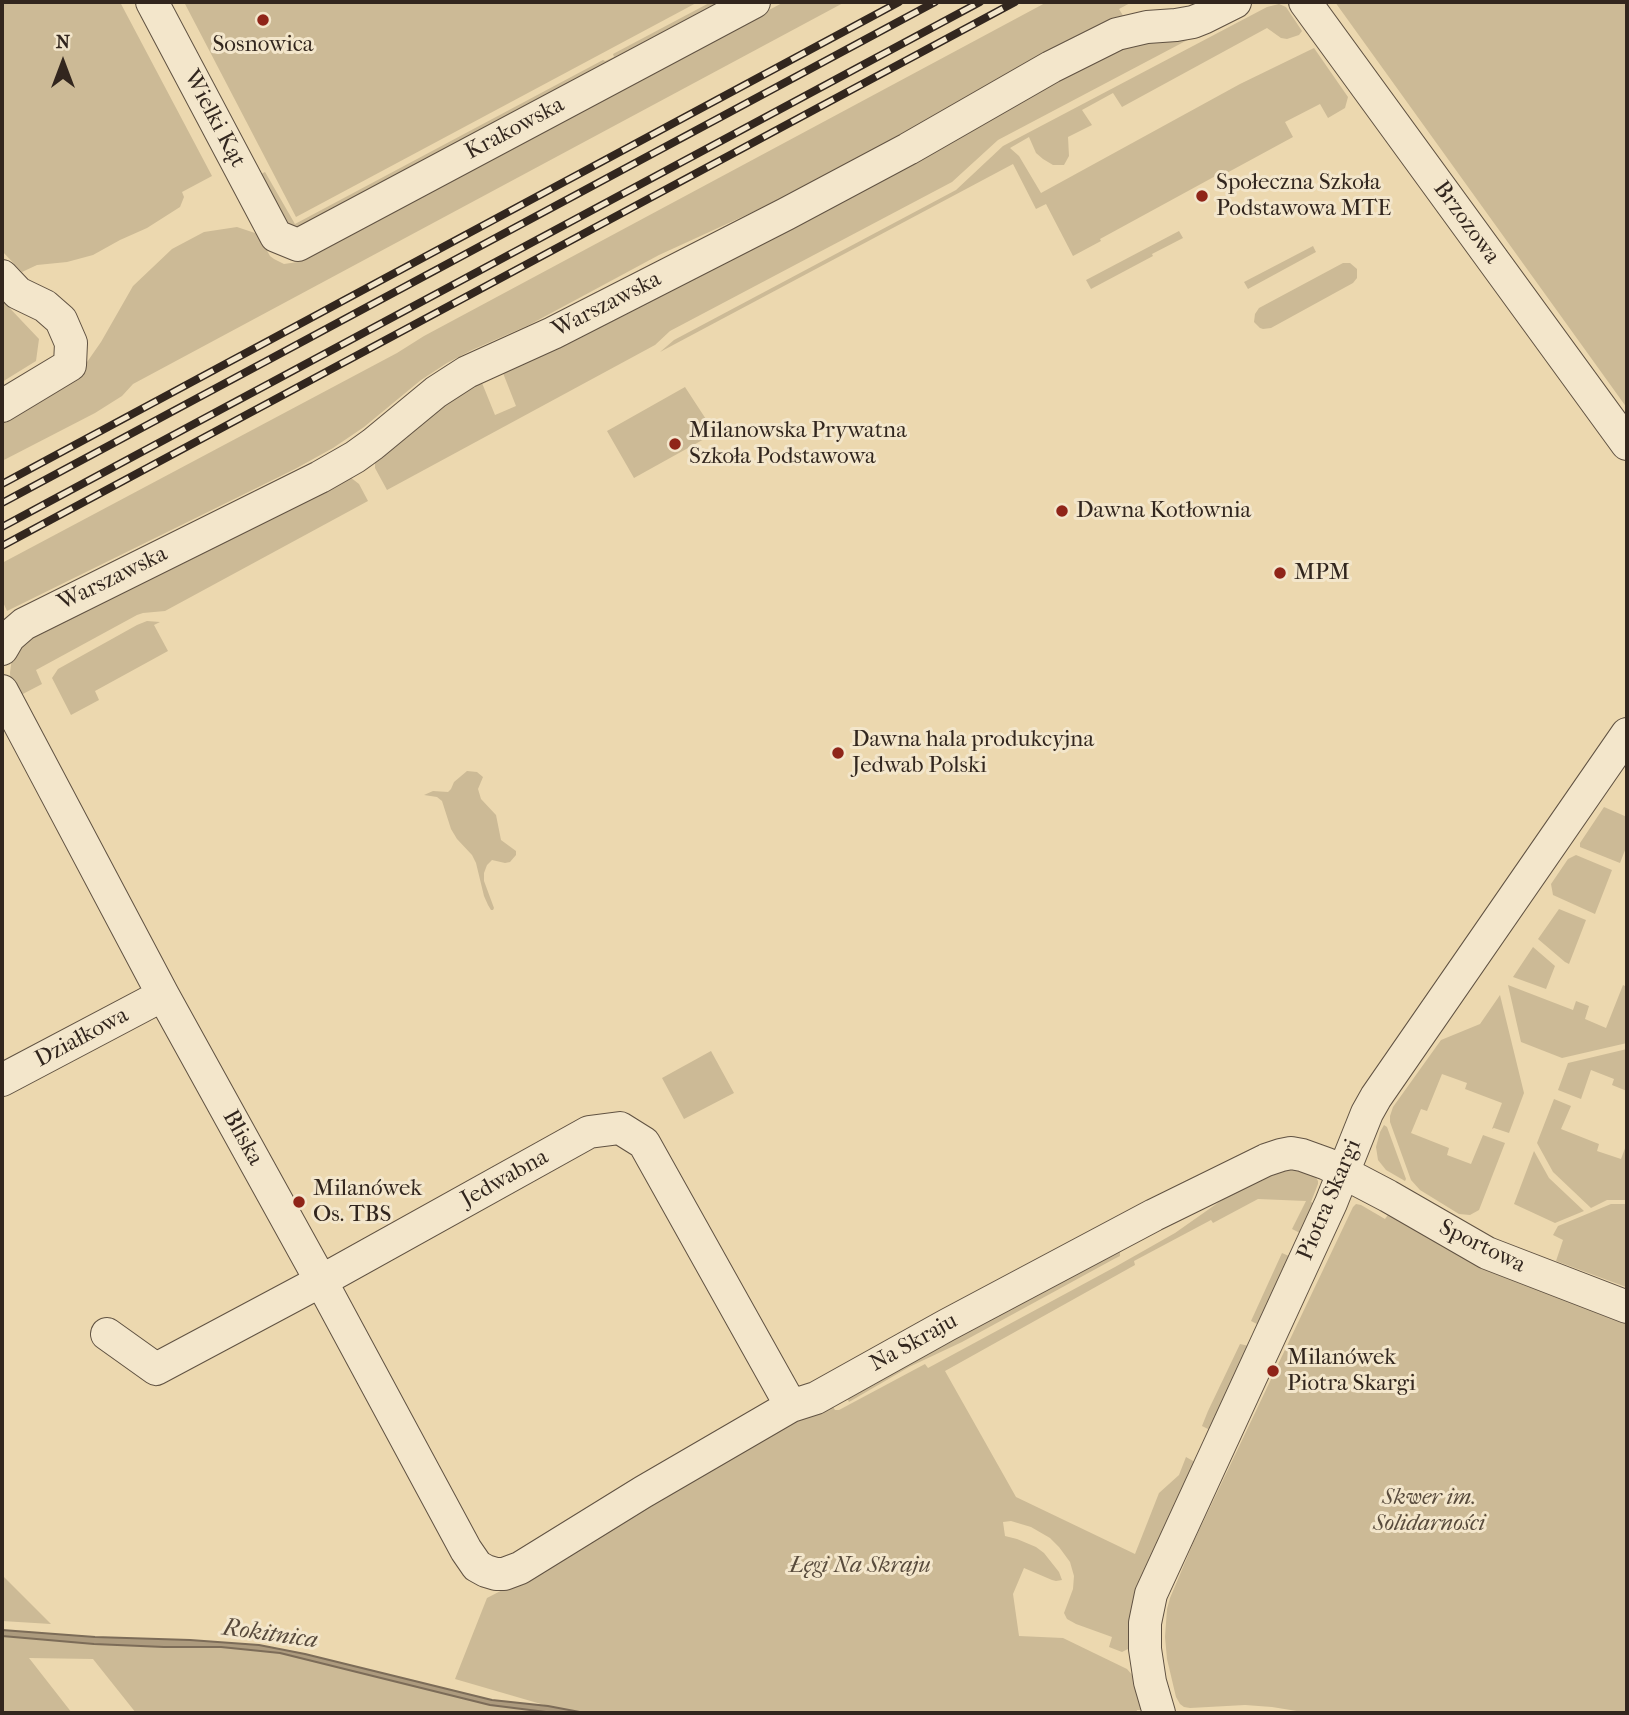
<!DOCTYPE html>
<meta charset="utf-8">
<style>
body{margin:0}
#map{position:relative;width:1629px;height:1715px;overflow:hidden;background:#ecd8af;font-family:"IM FELL French Canon",serif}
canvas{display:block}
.frame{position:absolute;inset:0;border:4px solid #32261e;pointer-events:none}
.north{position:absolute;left:28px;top:28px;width:70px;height:70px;-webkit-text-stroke:5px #f3e6cb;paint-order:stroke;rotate:0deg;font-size:19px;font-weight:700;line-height:28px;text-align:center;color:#32261e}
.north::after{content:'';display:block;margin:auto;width:24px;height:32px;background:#32261e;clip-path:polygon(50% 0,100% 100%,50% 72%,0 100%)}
</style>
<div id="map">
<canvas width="1629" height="1715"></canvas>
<div class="frame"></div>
<div class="north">N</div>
</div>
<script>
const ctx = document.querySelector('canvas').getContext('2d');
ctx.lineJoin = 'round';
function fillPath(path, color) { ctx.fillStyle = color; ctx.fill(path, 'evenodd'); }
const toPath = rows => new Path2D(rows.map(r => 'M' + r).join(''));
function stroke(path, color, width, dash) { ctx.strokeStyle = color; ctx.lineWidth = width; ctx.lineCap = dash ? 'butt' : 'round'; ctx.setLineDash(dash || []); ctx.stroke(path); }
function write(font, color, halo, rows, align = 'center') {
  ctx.font = font + ' "IM FELL French Canon",serif'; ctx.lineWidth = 6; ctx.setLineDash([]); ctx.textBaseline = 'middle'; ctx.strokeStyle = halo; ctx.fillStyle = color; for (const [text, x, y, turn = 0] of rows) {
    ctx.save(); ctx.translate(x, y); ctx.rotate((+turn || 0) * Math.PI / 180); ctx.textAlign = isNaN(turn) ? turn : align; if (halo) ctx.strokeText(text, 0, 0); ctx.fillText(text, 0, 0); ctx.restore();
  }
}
fillPath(toPath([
 [2,2,120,2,212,176,182,192,184,197,180,207,147,228,120,240,93,255,67,262,37,265,22,272,2,251],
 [184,2,698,2,296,217],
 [711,2,734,2,307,230,290,230,255,177,265,172,295,224,603,60,605,61,614,57,613,54],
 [784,2,845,2,133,384,122,396,95,413,2,461,2,419,78,375,101,342,133,286,172,249,204,232,237,227,258,234,270,256,274,259,284,264,298,262],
 [1047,2,1132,2,1119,9,1125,19,766,206,659,255,529,325,472,350,447,363,421,380,364,427,333,448,295,469,7,611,2,600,2,563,397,353,424,336],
 [1335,2,1627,2,1627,408],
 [1279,4,1286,7,1302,31,1299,35,1287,39,1281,38,1267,28,1122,107,1113,93,1082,110,1092,125,1068,137,1069,156,1064,165,1053,165,1043,159,1036,153,1029,137,1010,148,1019,156,1041,193,1240,84,1314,48,1348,97,1345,108,1328,118,1320,104,1285,122,1293,137,1223,175,1221,173,1100,239,1101,241,1073,256,1046,204,1036,209,1013,164,660,352,674,340,956,190,1003,146,1267,7],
 [1197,35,998,140,952,182,670,331,655,345,387,490,375,468,375,457,480,378,495,415,516,406,501,368,1112,48],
 [1179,231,1183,238,1152,254,1153,256,1091,289,1086,280],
 [1313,246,1316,252,1248,289,1244,282],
 [1343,263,1350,263,1357,269,1357,278,1353,283,1271,328,1263,329,1260,328,1254,322,1255,314,1259,308],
 [2,300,39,339,36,361,2,382],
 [685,387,715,433,634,478,607,431],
 [350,477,359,484,368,501,165,611,143,613,137,615,36,670,42,684,17,697,11,682,10,673,12,657,18,644],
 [147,621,160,622,154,625,168,651,95,691,99,700,71,715,52,678,58,669,137,625],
 [467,771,477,772,483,777,478,789,481,799,496,815,501,840,516,851,516,855,510,862,505,863,492,860,487,865,484,873,484,881,494,908,493,910,491,910,488,905,484,896,476,863,472,855,457,839,451,829,442,801,437,797,424,795,433,791,448,792,451,789,454,782],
 [1604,807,1627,817,1627,845,1620,863,1580,847,1580,843],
 [1576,855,1612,870,1595,914,1553,895,1551,884,1568,859],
 [1559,909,1586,920,1569,964,1565,962,1538,939],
 [1533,947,1555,966,1546,989,1513,977],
 [1508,985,1573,1010,1576,1001,1589,1006,1585,1019,1606,1028,1623,985,1627,987,1627,1043,1562,1058,1521,1042],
 [1500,995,1524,1093,1509,1133,1494,1128,1492,1129,1502,1103,1465,1089,1467,1083,1442,1074,1427,1111,1421,1109,1411,1133,1449,1148,1447,1155,1471,1164,1483,1135,1505,1143,1479,1210,1470,1215,1459,1214,1420,1190,1411,1180,1390,1122,1390,1116,1393,1107,1441,1040,1480,1024],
 [1627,1049,1627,1091,1612,1085,1614,1079,1591,1070,1581,1099,1558,1090,1568,1063],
 [711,1051,734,1093,684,1119,662,1078],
 [1554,1099,1571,1106,1561,1129,1599,1144,1597,1151,1621,1159,1627,1143,1627,1200,1607,1200,1591,1208,1553,1172,1537,1143],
 [1384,1125,1387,1127,1406,1179,1405,1181,1386,1170,1378,1160,1376,1147,1380,1132],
 [1534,1151,1549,1178,1584,1211,1555,1223,1514,1204],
 [1290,1167,1315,1176,1318,1181,1318,1184,1311,1202,1317,1205,1302,1234,1292,1229,1306,1201,1258,1199,1213,1223,1211,1220,1134,1261,1135,1265,945,1371,1016,1497,1135,1554,1159,1493,1179,1475,1186,1457,1195,1462,1132,1647,1122,1652,1109,1647,1112,1637,1076,1624,1067,1619,1064,1613,1073,1589,1074,1576,1070,1562,1059,1547,1050,1538,1031,1527,1011,1521,1003,1522,1005,1536,1017,1539,1036,1547,1044,1553,1059,1572,1062,1580,1056,1581,1052,1580,1024,1568,1013,1594,1019,1636,1063,1638,1127,1669,1134,1677,1144,1710,1137,1710,1136,1713,572,1713,455,1679,487,1598,537,1572,828,1399,835,1410,839,1410,925,1364,928,1368,1115,1267,1175,1233,1239,1188],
 [1356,1204,1361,1205,1385,1219,1390,1212,1627,1321,1627,1713,1309,1713,1272,1707,1245,1705,1190,1708,1184,1707,1180,1704,1176,1697,1167,1659,1165,1637,1167,1609,1170,1598,1194,1541,1353,1207],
 [1611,1204,1627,1204,1626,1287,1556,1261,1563,1240,1553,1235,1558,1226],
 [1115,1242,1120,1252,1120,1256,1114,1259,962,1342,909,1367,849,1402,843,1390],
 [1282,1253,1291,1257,1259,1325,1251,1321],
 [1240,1344,1249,1346,1210,1430,1202,1426,1208,1411],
 [2,1575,51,1624,2,1621],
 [2,1636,95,1644,164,1647,221,1647,280,1653,490,1705,554,1713,136,1713,93,1659,29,1658,72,1713,2,1713]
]), '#ccba96');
const water = toPath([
 [2,1630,95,1637,190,1640,259,1645,305,1654,492,1700,548,1706,585,1713,554,1713,490,1705,280,1653,221,1647,164,1647,94,1644,2,1636,2,1630]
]);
fillPath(water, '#ad9b7e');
stroke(water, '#7c6c58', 2);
const street = toPath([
 [152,2,276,236,298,245,754,2],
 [1305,2,1627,444],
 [2,276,18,293,45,306,61,320,71,343,70,365,2,406],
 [2,649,9,637,24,624,320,477,355,457,373,444,436,392,467,372,553,333,786,214,908,149,1051,67,1117,34,1147,27,1176,25,1193,22,1203,18,1235,2],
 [2,691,163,995,321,1281,466,1550,477,1566,486,1571,496,1574,504,1574,520,1568,643,1492,791,1406,816,1398,947,1325,1154,1215,1266,1160,1281,1155,1291,1153,1302,1155,1327,1164,1388,1196,1487,1253,1627,1307],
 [2,1080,163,995],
 [107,1334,156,1369,321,1281,589,1132,620,1128,644,1143,791,1406],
 [1159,1713,1150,1682,1145,1649,1145,1623,1151,1594,1331,1203,1367,1113,1376,1097,1627,734]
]);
stroke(street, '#605242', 34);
stroke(street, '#f3e6cb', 32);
const rail = toPath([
 [2,484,899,2],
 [2,503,935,2],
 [2,527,980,2],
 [2,546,1015,2]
]);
stroke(rail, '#32261e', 8);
stroke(rail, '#f3e6cb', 5, [16]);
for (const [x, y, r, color] of [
 [263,20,7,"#8f2418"],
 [1202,196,7,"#8f2418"],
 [675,444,7,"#8f2418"],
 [1062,511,7,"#8f2418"],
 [1280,573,7,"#8f2418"],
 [838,753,7,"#8f2418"],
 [299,1202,7,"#8f2418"],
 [1273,1371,7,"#8f2418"]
]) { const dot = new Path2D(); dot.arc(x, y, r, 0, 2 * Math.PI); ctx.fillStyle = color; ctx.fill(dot); stroke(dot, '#f3e6cb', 2.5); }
write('23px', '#32261e', '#f3e6cb', [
 ["Sosnowica",263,45,"center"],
 ["Społeczna Szkoła",1216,183],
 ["Podstawowa MTE",1216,209],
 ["Milanowska Prywatna",689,431],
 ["Szkoła Podstawowa",689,457],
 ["Dawna Kotłownia",1076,511],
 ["MPM",1294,573],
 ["Dawna hala produkcyjna",852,740],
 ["Jedwab Polski",852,766],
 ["Milanówek",313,1189],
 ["Os. TBS",313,1215],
 ["Milanówek",1287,1358],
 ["Piotra Skargi",1287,1384]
], 'left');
write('23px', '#32261e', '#f3e6cb', [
 ["Wielki Kąt",214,119,62],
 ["Krakowska",515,129,-28],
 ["Brzozowa",1466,223,54],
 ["Warszawska",607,305,-27],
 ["Warszawska",113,579,-26],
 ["Działkowa",82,1038,-28],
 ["Bliska",242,1138,61],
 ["Jedwabna",505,1179,-29],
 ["Piotra Skargi",1330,1200,-67],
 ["Sportowa",1482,1247,26],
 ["Na Skraju",914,1343,-29]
]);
write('italic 23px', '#584b3c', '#f3e6cb', [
 ["Skwer im.",1429,1498],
 ["Solidarności",1429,1524],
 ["Łęgi Na Skraju",860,1566]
]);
write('italic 24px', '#57493b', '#f3e6cb', [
 ["Rokitnica",270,1635,8]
]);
</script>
